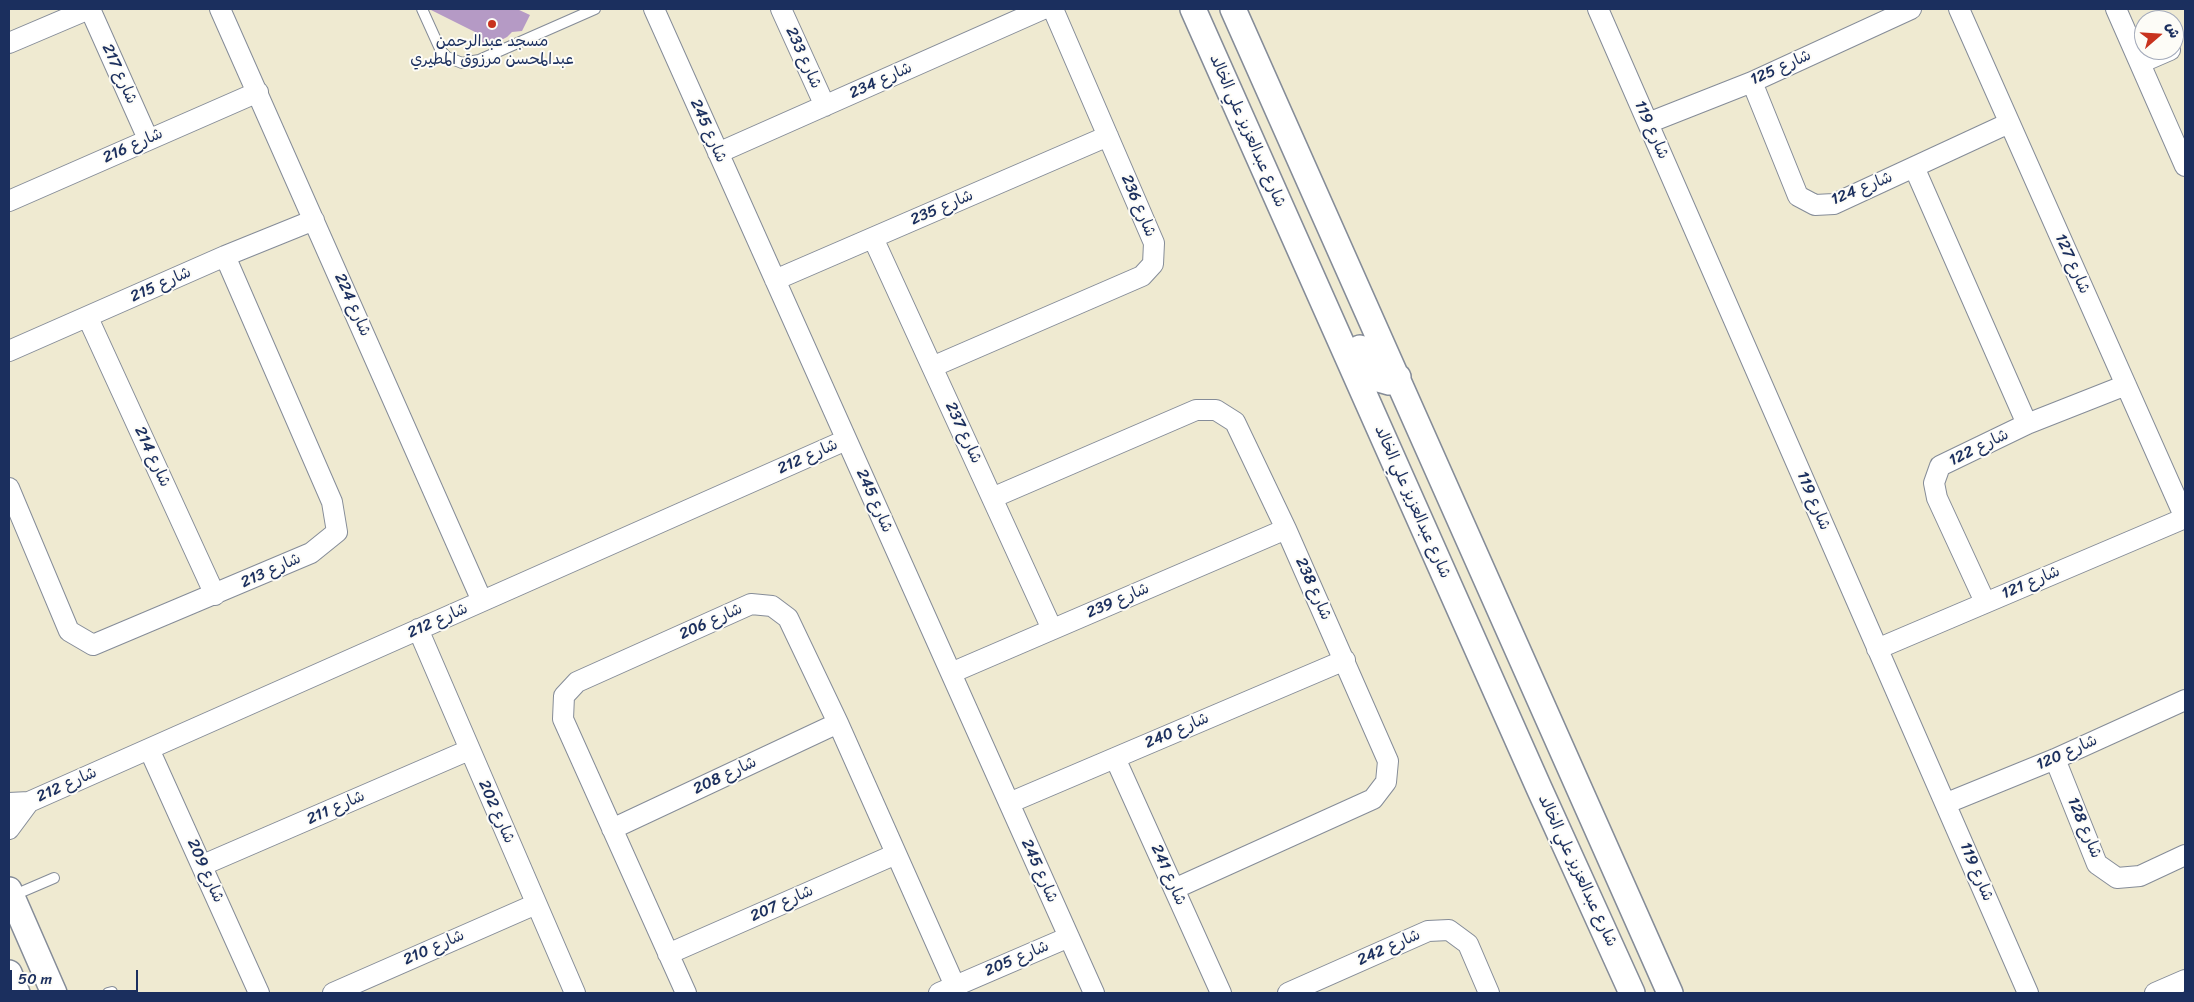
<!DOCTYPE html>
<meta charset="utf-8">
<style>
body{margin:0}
#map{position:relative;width:2194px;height:1002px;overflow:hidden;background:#efead1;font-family:Sriracha,"Playpen Sans Arabic",sans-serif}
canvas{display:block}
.frame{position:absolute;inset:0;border:10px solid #1b2f5e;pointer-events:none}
.north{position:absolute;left:2134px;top:10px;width:50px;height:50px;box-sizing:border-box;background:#fdfcf7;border:1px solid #a3aaba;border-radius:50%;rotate:71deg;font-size:14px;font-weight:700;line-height:20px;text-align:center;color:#1b2f5e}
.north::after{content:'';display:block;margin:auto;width:18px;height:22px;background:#c8321e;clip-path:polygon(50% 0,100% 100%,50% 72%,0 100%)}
.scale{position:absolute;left:10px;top:970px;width:128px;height:22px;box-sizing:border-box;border:2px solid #1b2f5e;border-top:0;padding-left:6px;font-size:15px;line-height:18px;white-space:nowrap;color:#1b2f5e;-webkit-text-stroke:4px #fdfcf7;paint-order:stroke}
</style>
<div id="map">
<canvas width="2194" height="1002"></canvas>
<div class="frame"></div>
<div class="north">ش</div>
<div class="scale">50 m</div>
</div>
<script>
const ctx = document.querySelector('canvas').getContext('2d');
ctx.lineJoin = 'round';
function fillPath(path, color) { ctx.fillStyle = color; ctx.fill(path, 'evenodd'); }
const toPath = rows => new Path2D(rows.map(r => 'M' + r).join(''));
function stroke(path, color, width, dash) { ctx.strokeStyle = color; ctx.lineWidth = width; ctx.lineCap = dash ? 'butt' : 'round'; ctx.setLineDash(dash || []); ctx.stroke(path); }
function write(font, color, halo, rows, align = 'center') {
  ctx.font = font + ' Sriracha,"Playpen Sans Arabic",sans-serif'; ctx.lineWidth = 4; ctx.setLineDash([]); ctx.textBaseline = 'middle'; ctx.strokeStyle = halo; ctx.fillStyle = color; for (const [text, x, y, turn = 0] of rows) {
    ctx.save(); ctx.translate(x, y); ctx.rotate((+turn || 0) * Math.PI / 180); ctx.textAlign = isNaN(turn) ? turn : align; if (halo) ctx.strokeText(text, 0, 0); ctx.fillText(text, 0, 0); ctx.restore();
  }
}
fillPath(toPath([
 [429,9,517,9,530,15,522,31,512,32,507,37,488,47,481,43,481,35]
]), '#b59ac5');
const service = toPath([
 [422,9,441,51,447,57,462,63,479,60,595,9],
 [12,896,54,878],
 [108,993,112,992]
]);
const minor = toPath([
 [90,9,148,139],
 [220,9,482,601],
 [654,9,1094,993],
 [781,9,825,106],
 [1598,9,2028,993],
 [1959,9,2185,518],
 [2116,9,2185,166],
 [9,43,89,9],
 [2140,63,2170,50],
 [1752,82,1798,196,1815,205,1834,204,2009,123],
 [1648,123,1752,82,1911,9],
 [718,153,1043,9],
 [1914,167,2027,424],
 [9,201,258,92],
 [873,238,1052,629],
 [775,280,1108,136],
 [88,318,215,595],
 [9,351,225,256,314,220],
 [932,367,1142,276,1153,264,1154,243,1053,9],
 [9,488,69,631,93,645,311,553,337,532,332,502,225,256],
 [992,498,1196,410,1216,410,1235,422,1286,529,1388,761,1386,782,1373,799,1174,889],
 [1985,602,1937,498,1934,483,1940,466,2027,424,2126,385],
 [418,629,575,993],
 [1877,649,2185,518],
 [951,673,1286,529],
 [149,749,259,993],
 [1115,758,1221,993],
 [2055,759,2097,864,2117,878,2140,876,2185,855],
 [9,803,29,802,846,440],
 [1009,803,1345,660],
 [1947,803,2055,759,2185,700],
 [9,829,29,802],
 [612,829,838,723],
 [203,865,469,750],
 [668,954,896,854],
 [333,993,536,904],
 [686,993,563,719,564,696,577,682,751,604,772,606,788,618,838,723,955,986],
 [939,993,1069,937],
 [1288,993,1428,931,1449,930,1468,944,1489,993],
 [2155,993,2185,980]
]);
const tertiary = toPath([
 [1193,9,1539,788,1632,993],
 [1233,9,1670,993],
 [1360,348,1375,378,1389,382,1398,377],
 [9,890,54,993],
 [9,973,17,993]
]);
stroke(service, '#858c98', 12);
stroke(minor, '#858c98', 22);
stroke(tertiary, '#858c98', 28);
stroke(service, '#fff', 10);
stroke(minor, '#fff', 20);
stroke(tertiary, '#fff', 25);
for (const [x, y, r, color] of [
 [492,24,5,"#c8321e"]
]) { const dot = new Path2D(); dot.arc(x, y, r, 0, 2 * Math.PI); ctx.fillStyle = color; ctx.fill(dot); stroke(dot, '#fdfcf7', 2); }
write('16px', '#1b2f5e', '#fdfcf7', [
 ["مسجد عبدالرحمن",492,42],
 ["عبدالمحسن مرزوق المطيري",492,60]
]);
write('16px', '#1b2f5e', '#fdfcf7', [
 ["شارع 233",803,58,66],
 ["شارع 125",1781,68,-24],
 ["شارع 217",119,74,66],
 ["شارع 234",881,81,-24],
 ["شارع 119",1651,130,66],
 ["شارع 245",708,131,66],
 ["شارع عبدالعزيز علي الخالد",1247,131,66],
 ["شارع 216",133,146,-24],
 ["شارع 124",1862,189,-22],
 ["شارع 236",1138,206,67],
 ["شارع 235",942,208,-23],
 ["شارع 127",2072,264,66],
 ["شارع 215",161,285,-24],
 ["شارع 224",352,305,66],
 ["شارع 237",963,433,65],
 ["شارع 122",1979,448,-26],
 ["شارع 214",152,457,65],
 ["شارع 212",808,457,-24],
 ["شارع 245",874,501,66],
 ["شارع 119",1813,501,67],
 ["شارع عبدالعزيز علي الخالد",1412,502,66],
 ["شارع 213",271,571,-24],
 ["شارع 121",2031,583,-23],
 ["شارع 238",1313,589,66],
 ["شارع 239",1118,601,-23],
 ["شارع 212",438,621,-24],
 ["شارع 206",711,622,-24],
 ["شارع 240",1177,731,-23],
 ["شارع 120",2067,753,-24],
 ["شارع 208",725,776,-25],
 ["شارع 212",67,785,-24],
 ["شارع 211",336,808,-24],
 ["شارع 202",496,812,66],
 ["شارع 128",2084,828,67],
 ["شارع 209",205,871,66],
 ["شارع 245",1039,871,66],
 ["شارع عبدالعزيز علي الخالد",1577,871,65],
 ["شارع 119",1976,872,67],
 ["شارع 241",1168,875,66],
 ["شارع 207",782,904,-24],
 ["شارع 210",434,948,-24],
 ["شارع 242",1389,948,-24],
 ["شارع 205",1017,959,-23]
]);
</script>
